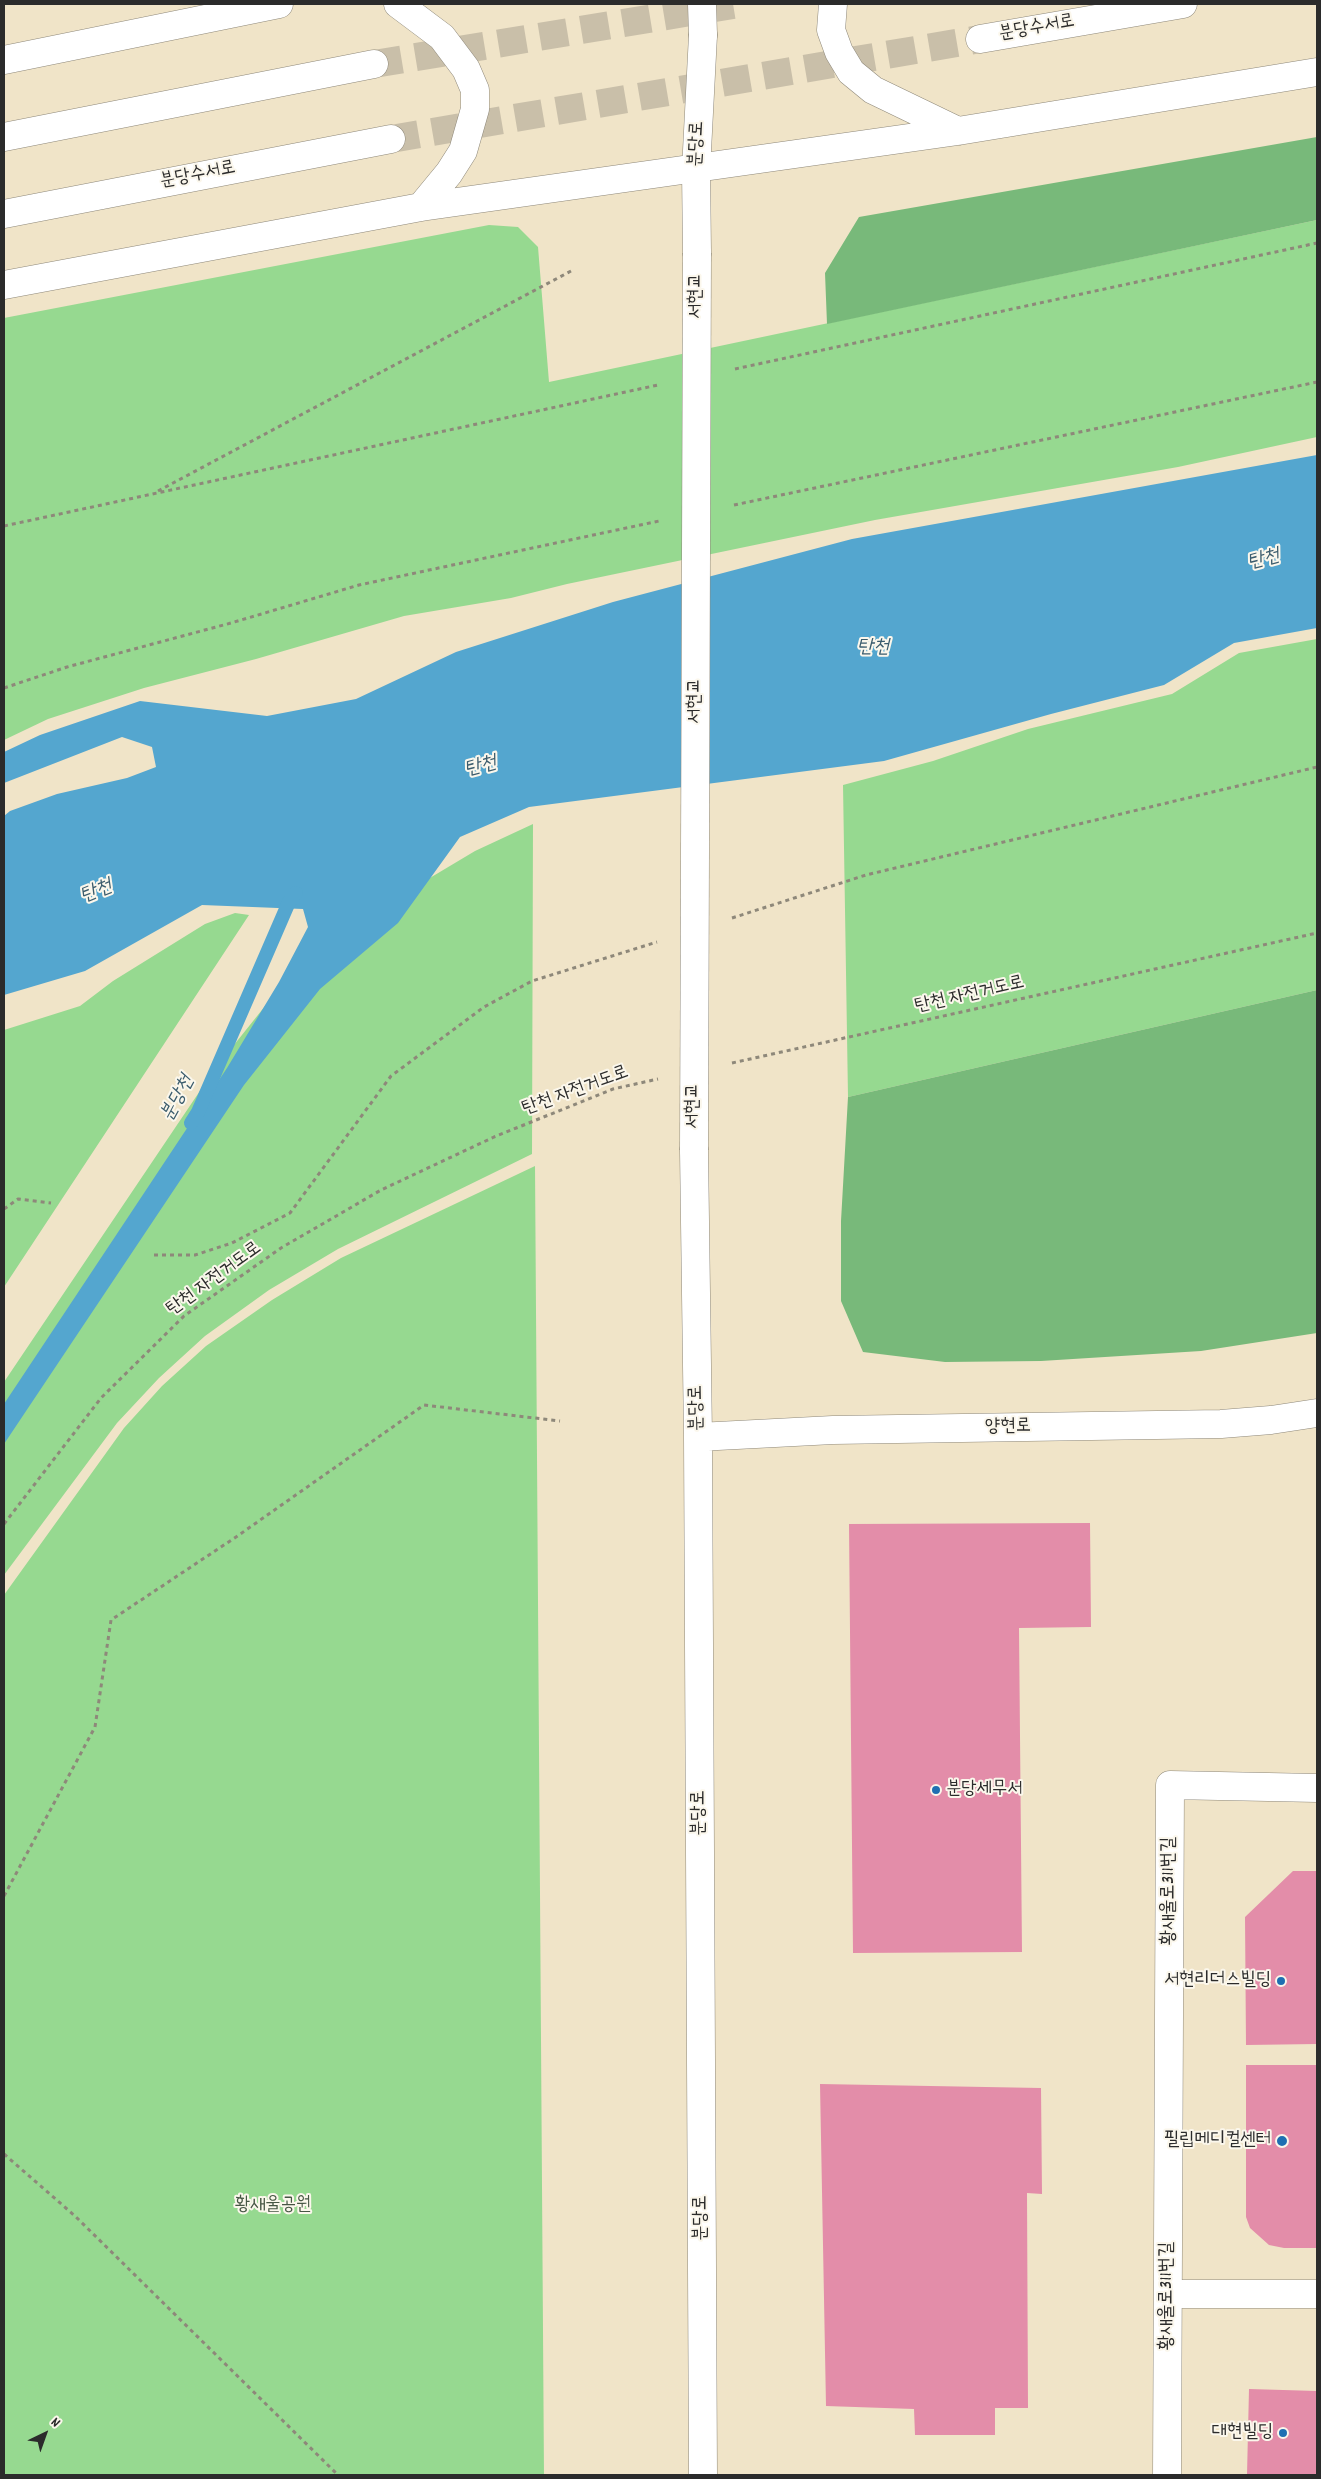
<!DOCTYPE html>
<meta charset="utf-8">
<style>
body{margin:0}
#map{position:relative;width:1321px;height:2479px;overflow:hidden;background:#f0e4c8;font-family:Dekko,sans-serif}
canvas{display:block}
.frame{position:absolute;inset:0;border:5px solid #2b2b2b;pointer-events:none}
.north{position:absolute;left:20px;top:2409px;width:50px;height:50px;-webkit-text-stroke:4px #fbf7ec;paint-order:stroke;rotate:42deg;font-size:14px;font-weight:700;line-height:20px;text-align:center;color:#2b2b2b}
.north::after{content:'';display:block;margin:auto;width:18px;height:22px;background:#2b2b2b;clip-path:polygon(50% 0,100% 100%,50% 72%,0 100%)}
</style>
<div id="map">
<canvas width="1321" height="2479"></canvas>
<div class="frame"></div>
<div class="north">N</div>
</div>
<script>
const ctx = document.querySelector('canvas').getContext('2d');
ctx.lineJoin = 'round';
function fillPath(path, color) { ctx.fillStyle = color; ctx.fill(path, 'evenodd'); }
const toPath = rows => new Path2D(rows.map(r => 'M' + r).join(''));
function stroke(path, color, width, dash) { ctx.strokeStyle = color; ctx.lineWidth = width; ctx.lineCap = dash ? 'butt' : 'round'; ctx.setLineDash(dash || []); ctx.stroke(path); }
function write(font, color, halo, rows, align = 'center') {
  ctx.font = font + ' Dekko,"Poor Story",sans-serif'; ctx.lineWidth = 4; ctx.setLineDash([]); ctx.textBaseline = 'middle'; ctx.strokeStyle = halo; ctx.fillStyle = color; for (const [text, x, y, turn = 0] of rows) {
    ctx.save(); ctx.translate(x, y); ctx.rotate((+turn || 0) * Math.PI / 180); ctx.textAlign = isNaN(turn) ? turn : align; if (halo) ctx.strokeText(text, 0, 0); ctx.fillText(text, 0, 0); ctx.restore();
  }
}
fillPath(toPath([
 [1317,220,1317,437,1178,467,875,520,567,584,511,598,404,616,256,659,144,688,48,719,4,740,4,318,489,225,518,227,538,247,549,382],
 [1317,639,1317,990,848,1097,843,785,933,761,1028,729,1172,694,1239,653],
 [533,824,532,1154,338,1249,269,1290,205,1336,159,1378,117,1423,4,1575,4,1382,214,1070,293,971,398,897,475,851],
 [235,913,249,915,4,1287,4,1030,80,1006,113,981,205,924],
 [535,1166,544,2475,4,2475,4,1595,124,1428,162,1386,206,1346,272,1300,341,1258]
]), '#96d990');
fillPath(toPath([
 [1317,137,1317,220,827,324,825,273,859,217],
 [1317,990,1317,1333,1201,1351,1041,1361,945,1362,863,1352,841,1301,841,1221,848,1097]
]), '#78b97a');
fillPath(toPath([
 [1317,455,1317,628,1234,643,1164,685,1051,714,884,761,529,807,460,837,398,923,320,989,244,1085,4,1444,4,1404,227,1068,279,982,308,927,303,909,202,905,85,971,4,995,4,816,10,811,57,794,127,778,156,767,152,747,122,737,4,783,4,752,40,735,140,701,267,716,356,699,456,652,613,602,852,539]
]), '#54a6cf');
stroke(toPath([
 [191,1123,198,1112,289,902,296,893]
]), '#54a6cf', 14);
fillPath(toPath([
 [1090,1523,1091,1627,1019,1628,1022,1952,853,1953,849,1524],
 [1293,1871,1317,1871,1317,2044,1246,2045,1245,1917],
 [1246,2065,1317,2065,1317,2248,1284,2248,1269,2245,1250,2228,1246,2217],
 [820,2084,1041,2088,1042,2194,1027,2193,1028,2408,995,2408,995,2435,915,2435,914,2409,826,2406],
 [1249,2389,1317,2391,1317,2475,1247,2475]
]), '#e38da9');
stroke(toPath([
 [374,64,739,4],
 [391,139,980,39]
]), '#c9bfa9', 28, [28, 14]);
const minor = toPath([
 [702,4,703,35],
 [1168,2294,1317,2294],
 [1167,2475,1170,1785,1317,1788]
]);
const major = toPath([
 [697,253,696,170,703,35],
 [694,1150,698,1437,703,2475],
 [698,1437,833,1430,1221,1424,1271,1420,1317,1413]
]);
const highway = toPath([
 [398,4,442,37,466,69,475,90,475,109,463,151,449,173,421,207],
 [833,4,831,30,839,52,851,72,873,90,958,131],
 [980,39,1183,4],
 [4,60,279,4],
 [4,137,374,64],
 [4,214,391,139],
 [4,285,421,207,958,131,1317,72]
]);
stroke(minor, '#8e887a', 29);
stroke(major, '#8e887a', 29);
stroke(highway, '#8e887a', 29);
stroke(toPath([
 [735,369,1317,243],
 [158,491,571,271],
 [734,505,1317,382],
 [4,526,658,385],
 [4,688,67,667,231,623,359,585,659,521],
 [732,918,866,875,1317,767],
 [732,1063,1317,933],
 [4,1209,18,1199,51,1203],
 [154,1255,195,1255,232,1243,290,1213,391,1076,484,1007,532,981,657,942],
 [4,1524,101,1398,184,1316,281,1248,381,1190,494,1137,613,1089,658,1079],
 [4,1896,95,1727,111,1620,236,1537,424,1405,560,1421],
 [4,2154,75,2216,338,2475]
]), '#8e887a', 3, [4, 4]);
stroke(minor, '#fff', 28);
stroke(major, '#fff', 28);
stroke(highway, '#fff', 28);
const majorBridge = toPath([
 [694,1150,697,253]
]);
stroke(majorBridge, '#8e887a', 29, []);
stroke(majorBridge, '#fff', 28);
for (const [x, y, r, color] of [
 [936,1790,5,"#1f6fb2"],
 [1281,1981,5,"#1f6fb2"],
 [1282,2141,6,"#1f6fb2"],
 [1283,2433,5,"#1f6fb2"]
]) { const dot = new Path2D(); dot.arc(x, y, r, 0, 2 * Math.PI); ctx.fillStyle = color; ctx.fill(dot); stroke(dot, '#fbf7ec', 2); }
write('19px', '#2b2b2b', '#fbf7ec', [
 ["분당수서로",1037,29,-10],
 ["분당로",698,144,-87],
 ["분당수서로",198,176,-11],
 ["서현교",697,296,-90],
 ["서현교",696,701,-90],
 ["탄천 자전거도로",970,996,-13],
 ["탄천 자전거도로",576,1092,-20],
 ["서현교",694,1106,-90],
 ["탄천 자전거도로",215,1280,-36],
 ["분당로",698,1408,-91],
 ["양현로",1008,1428,-1],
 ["분당로",700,1813,-90],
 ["황새울로311번길",1170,1891,-90],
 ["분당로",702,2218,-90],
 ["황새울로311번길",1168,2296,-90]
]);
write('19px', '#2b2b2b', '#fbf7ec', [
 ["분당세무서",946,1790,"left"],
 ["서현리더스빌딩",1271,1981],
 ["필립메디컬센터",1271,2141],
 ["대현빌딩",1273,2433]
], 'right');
write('19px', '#465644', '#fbf7ec', [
 ["황새울공원",273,2206]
]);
write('italic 20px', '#3b5c6d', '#fbf7ec', [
 ["탄천",1264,561,-15],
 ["탄천",873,649],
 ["탄천",481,768,-15],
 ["탄천",97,893,-22],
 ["분당천",179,1099,-62]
]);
</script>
